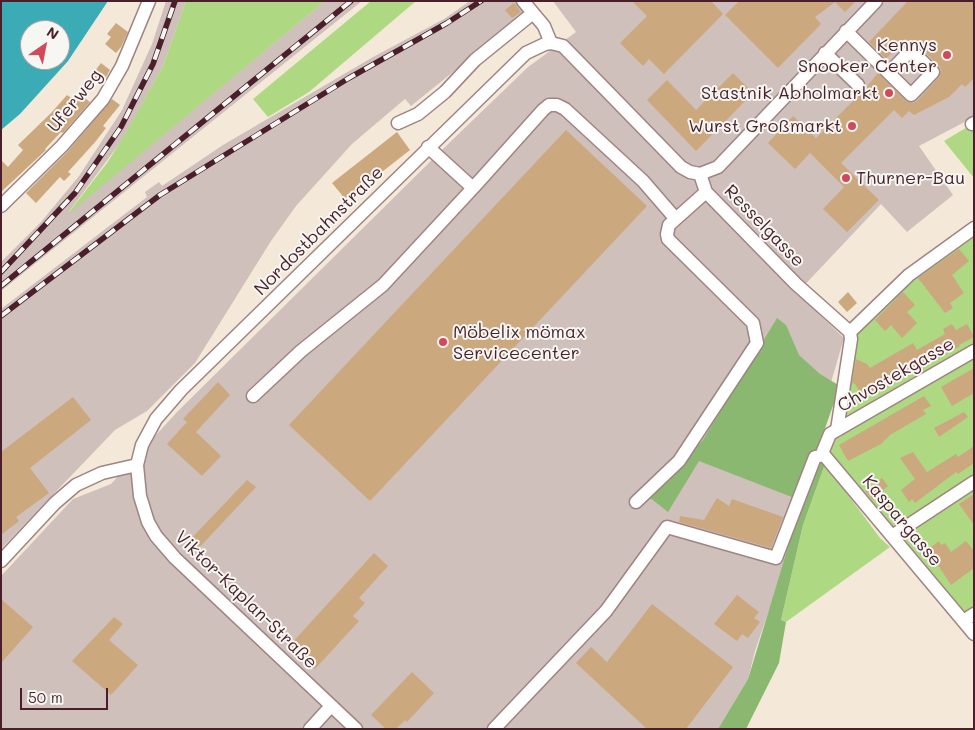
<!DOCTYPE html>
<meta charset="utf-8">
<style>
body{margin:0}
#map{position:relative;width:975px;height:730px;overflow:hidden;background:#f4e9d8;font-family:Mali,sans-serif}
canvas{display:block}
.frame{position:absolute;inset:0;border:2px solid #4a1f2b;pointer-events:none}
.north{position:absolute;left:20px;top:20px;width:50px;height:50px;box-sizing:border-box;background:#f6f6f2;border:1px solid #b1a0a2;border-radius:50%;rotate:33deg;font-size:14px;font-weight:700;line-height:20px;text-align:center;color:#4a1f2b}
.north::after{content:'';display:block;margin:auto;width:18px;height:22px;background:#d1495b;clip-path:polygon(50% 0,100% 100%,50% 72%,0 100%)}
.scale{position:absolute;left:20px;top:688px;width:88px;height:22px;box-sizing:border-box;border:2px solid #4a1f2b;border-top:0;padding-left:6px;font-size:15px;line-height:18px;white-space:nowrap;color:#4a1f2b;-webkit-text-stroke:4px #f6f6f2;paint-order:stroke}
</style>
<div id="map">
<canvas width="975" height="730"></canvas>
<div class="frame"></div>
<div class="north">N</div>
<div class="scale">50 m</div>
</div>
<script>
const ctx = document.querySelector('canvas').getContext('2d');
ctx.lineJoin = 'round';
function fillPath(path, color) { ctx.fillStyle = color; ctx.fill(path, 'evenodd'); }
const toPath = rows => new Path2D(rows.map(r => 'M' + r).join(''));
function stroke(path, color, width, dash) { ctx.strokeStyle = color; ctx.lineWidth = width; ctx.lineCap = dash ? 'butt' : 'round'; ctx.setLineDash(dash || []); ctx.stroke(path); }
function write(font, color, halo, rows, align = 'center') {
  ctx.font = font + ' Mali,sans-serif'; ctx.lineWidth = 4; ctx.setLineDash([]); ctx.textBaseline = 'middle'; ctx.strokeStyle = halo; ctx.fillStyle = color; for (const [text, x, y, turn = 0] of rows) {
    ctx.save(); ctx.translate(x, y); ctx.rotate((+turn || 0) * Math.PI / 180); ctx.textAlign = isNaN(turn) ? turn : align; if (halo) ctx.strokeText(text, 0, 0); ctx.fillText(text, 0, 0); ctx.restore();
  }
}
fillPath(toPath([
 [166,1,186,1,163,66,123,139,68,213,325,1,362,1,1,291,1,262,41,222,79,176,122,110,152,44],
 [470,1,515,1,525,14,411,106,405,99,352,144,296,206,271,241,195,363,147,411,115,430,1,549,1,309,147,197,145,192,159,182,162,186,223,145,373,57,444,19],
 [553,1,974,1,974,117,919,146,953,195,907,232,881,204,797,293,844,338,797,498,806,503,755,651,748,679,718,729,1,729,1,576,73,499,111,484,177,412,445,147,528,67,576,32]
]), '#cfc0bb');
fillPath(toPath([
 [186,1,325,1,66,216,107,163,123,138,163,66],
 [371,1,416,1,309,92,268,117,253,99],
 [974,123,974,178,944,141],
 [974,228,974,634,824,446,830,434,850,332],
 [825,464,880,538,890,547,786,622,781,620,803,525]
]), '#afd883');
fillPath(toPath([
 [777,318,786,325,799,355,820,374,840,386,818,448,825,464,803,525,781,620,786,622,779,663,746,729,718,729,748,679,802,501,699,461,668,512,649,497,703,440]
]), '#8bb871');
fillPath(toPath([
 [1,1,108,1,68,61,20,114,1,130],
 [30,30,60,30,60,60,30,60]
]), '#3bacb5');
fillPath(toPath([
 [632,1,711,1,723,14,664,74,649,59,643,66,620,43,647,16],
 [739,1,856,1,845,12,835,2,815,17,821,24,778,68,725,15],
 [908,1,974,1,974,78,965,87,962,84,949,97,914,115,909,111,902,118,894,110,841,163,879,200,847,232,823,209,844,187,810,153,795,169,768,143,793,116,816,138,864,90,878,73,906,101,913,103,917,101,939,77,941,70,939,66,917,44,905,39,886,59,869,42],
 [514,3,521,12,512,18,505,10],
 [116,23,128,32,121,47,116,53,105,44,111,37,107,34],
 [101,63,110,70,101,86,90,77],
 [733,73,753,93,696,151,647,100,667,80,696,110],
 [78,93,90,102,63,133,61,132,45,149,46,150,1,192,1,160,8,167,23,150,18,145,52,112,67,95,73,99],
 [112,99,120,105,103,126,106,128,96,141,68,172,71,174,64,181,60,177,36,203,26,193,68,151],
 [566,130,647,206,370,501,289,425],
 [397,132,410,150,346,200,332,183],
 [959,249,969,261,952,275,964,293,950,303,953,308,945,313,918,278],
 [848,292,857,303,847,312,838,302],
 [903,292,915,305,907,312,917,323,902,338,891,325,885,331,875,320],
 [952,324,956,330,967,324,974,337,959,345,960,346,886,388,884,384,863,397,855,384,852,383,856,359,867,364,870,368,913,343,917,350,945,334,943,329],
 [974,368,974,393,952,406,941,387],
 [218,382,230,395,196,432,221,456,202,476,167,444,187,422,183,419],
 [924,396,931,406,923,410,926,414,890,435,881,444,848,461,839,445],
 [73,397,91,420,30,468,49,493,16,517,19,521,1,535,1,452],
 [964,412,968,417,939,437,934,428],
 [974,446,974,463,958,474,956,472,915,503,912,499,909,502,901,490,915,479,900,458,913,452,927,472,956,454,958,457],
 [882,478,888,486,873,500,865,491],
 [247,480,256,487,196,551,187,543],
 [974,494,974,525,959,504],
 [717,498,729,506,732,499,783,517,771,548,679,522,680,516,704,520],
 [939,541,941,545,945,543,951,552,966,541,974,551,974,568,951,585,930,553,933,551,930,548],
 [374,553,388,566,359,598,365,603,353,616,359,621,315,669,290,645],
 [737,595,759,612,754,618,760,622,748,638,742,634,737,641,714,624],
 [1,599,33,627,1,663],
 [652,604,733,667,686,729,647,729,576,663,591,647,607,662],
 [114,617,123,624,109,640,138,665,111,695,72,661],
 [412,672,434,693,407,722,405,720,396,729,386,729,371,715]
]), '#cca87f');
const minor = toPath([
 [523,1,544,26,551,43],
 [846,31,911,95,933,72,911,50,889,73],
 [825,53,858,85],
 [398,123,418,114,445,92,475,60,533,13],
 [972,124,974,123],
 [700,174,706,192,796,284,850,332],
 [473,188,543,110,549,105,557,105,565,109,643,181,675,218],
 [1,206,62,146,103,99,122,66,149,1],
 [974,351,830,434,823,451,824,455,974,634],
 [253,396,301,351,383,285,473,188,428,147],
 [837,430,851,339,850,332,909,275,974,228],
 [636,502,679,461,757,343,753,323,668,239,667,234,669,225,706,192],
 [892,536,974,482],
 [1,561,55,503,76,485,102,473,137,465],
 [963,621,974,614],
 [310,729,331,706],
 [356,729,175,558,156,536,148,522,140,496,137,465,142,445,156,419,181,390,526,53,545,44,551,43,563,46,681,167,690,172,700,174,718,167,876,1],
 [494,729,606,611,667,527,776,558,815,457,824,455]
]);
stroke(minor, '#9f8482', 15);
stroke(minor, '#fff', 12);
const rail = toPath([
 [1,272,75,193,121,127,153,64,175,1],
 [1,286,351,1],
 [1,316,160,195,349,78,447,23,481,1]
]);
stroke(rail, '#4a1f2b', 5.5);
stroke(rail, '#f6f6f2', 4, [11]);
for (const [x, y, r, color] of [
 [947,55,5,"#d1495b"],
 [889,93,5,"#d1495b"],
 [852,126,5,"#d1495b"],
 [846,178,5,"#d1495b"],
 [443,342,5,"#d1495b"]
]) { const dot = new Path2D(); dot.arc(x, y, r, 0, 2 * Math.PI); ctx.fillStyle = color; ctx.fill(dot); stroke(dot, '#f6f6f2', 2); }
write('18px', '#4a1f2b', '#f6f6f2', [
 ["Kennys",937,45],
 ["Snooker Center",937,66],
 ["Stastnik Abholmarkt",879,93],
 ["Wurst Großmarkt",842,126],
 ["Thurner-Bau",856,178,"left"],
 ["Möbelix mömax",453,332,"left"],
 ["Servicecenter",453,353,"left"]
], 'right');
write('18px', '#4a1f2b', '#f6f6f2', [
 ["Uferweg",75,101,-51],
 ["Resselgasse",764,226,46],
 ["Nordostbahnstraße",319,231,-45],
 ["Chvostekgasse",896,375,-30],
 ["Kaspargasse",902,521,50],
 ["Viktor-Kaplan-Straße",246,600,44]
]);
</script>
